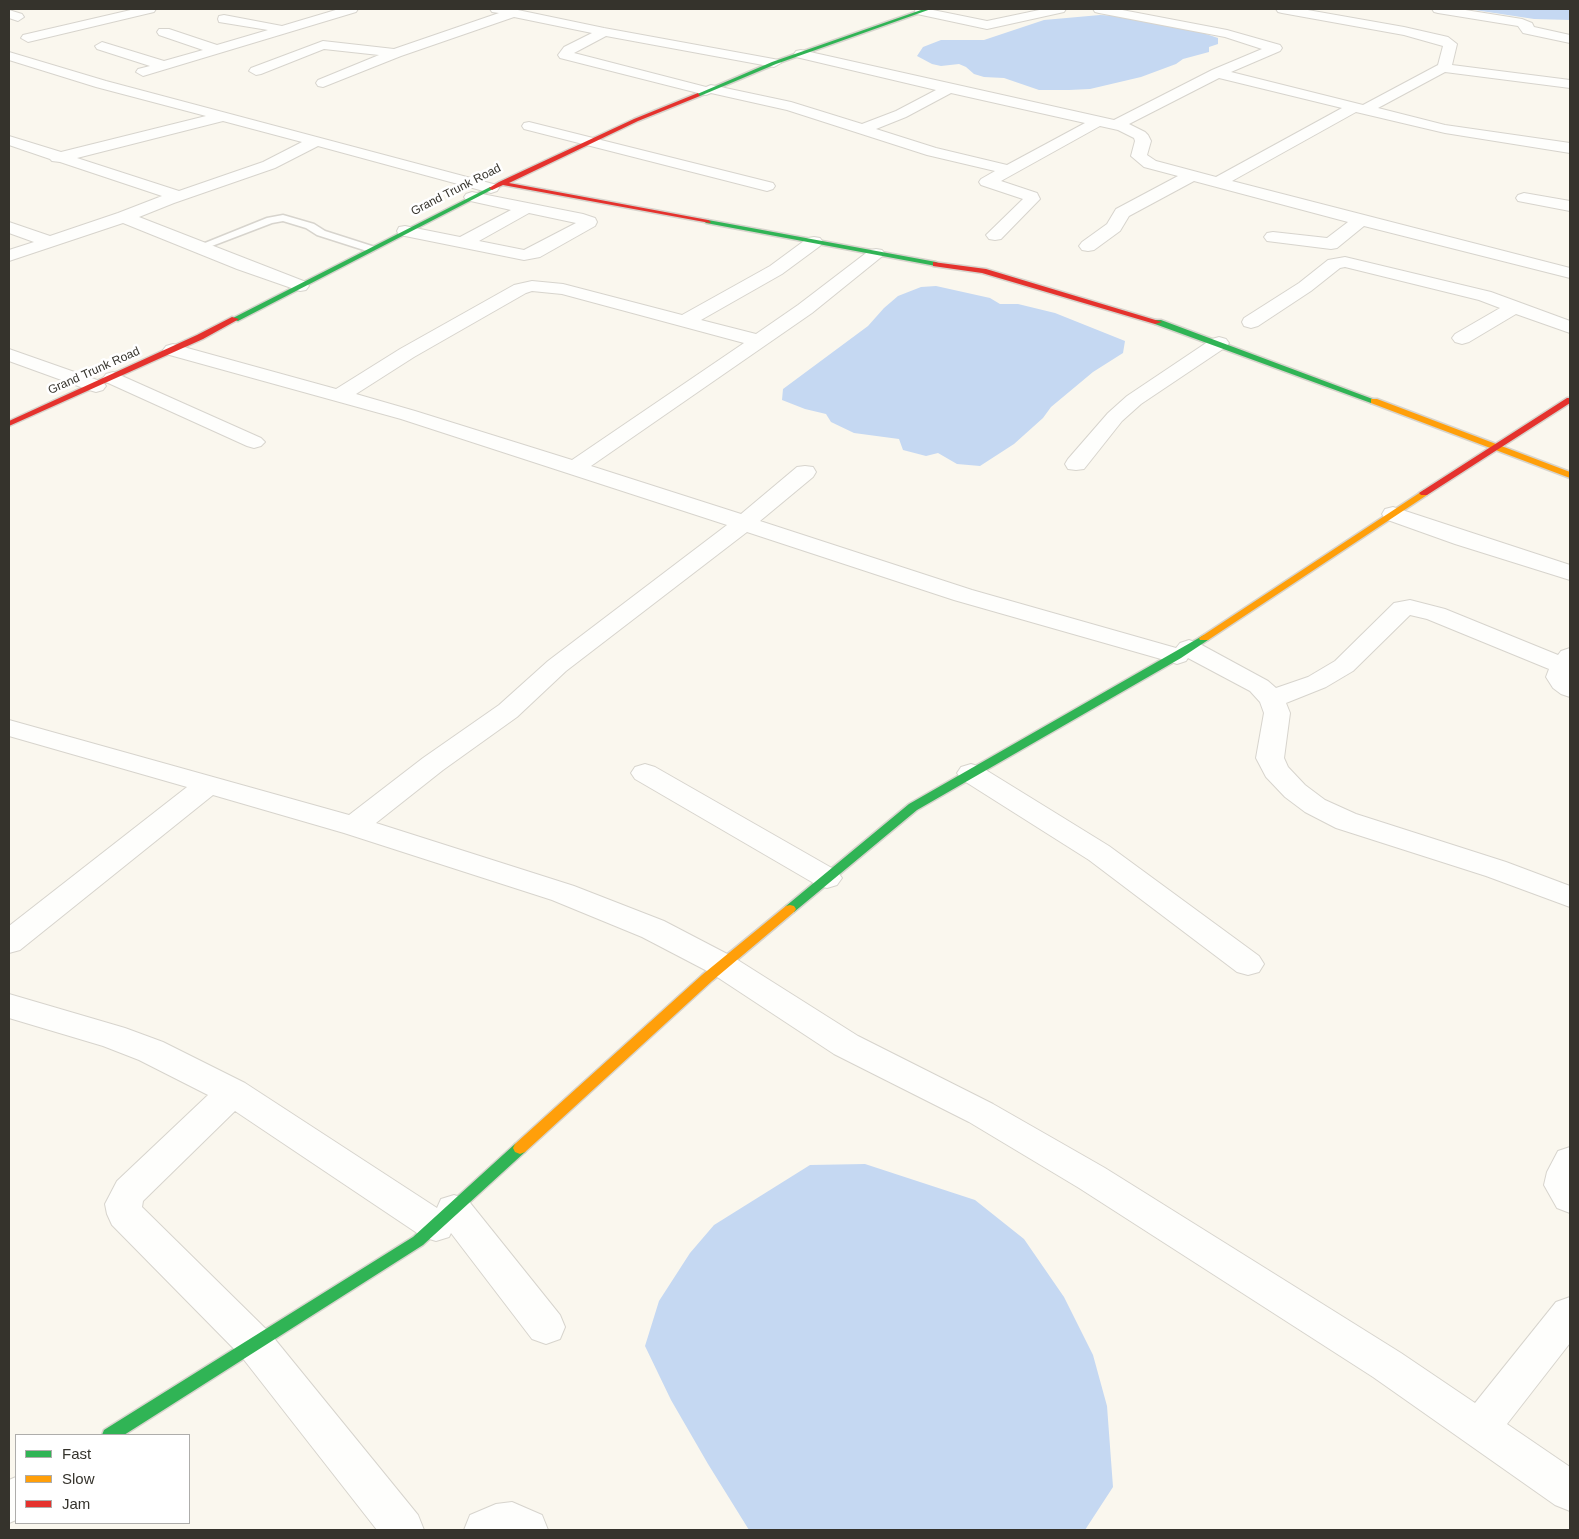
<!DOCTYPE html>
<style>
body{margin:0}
#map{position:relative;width:1579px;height:1539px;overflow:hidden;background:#faf7ee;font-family:Arial,sans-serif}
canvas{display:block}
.frame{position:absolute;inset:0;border:10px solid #35332c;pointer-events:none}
.legend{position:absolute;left:15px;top:1434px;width:175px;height:90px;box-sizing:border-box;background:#fff;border:1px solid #aeadab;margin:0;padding:6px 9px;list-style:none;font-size:15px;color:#35332c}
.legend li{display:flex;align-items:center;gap:10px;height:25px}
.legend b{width:25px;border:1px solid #aeadab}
</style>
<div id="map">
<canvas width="1579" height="1539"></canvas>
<div class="frame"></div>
<ul class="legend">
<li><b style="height:6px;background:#30b455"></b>Fast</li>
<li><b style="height:6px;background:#ff9f0a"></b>Slow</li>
<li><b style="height:6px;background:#e5322d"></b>Jam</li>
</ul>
</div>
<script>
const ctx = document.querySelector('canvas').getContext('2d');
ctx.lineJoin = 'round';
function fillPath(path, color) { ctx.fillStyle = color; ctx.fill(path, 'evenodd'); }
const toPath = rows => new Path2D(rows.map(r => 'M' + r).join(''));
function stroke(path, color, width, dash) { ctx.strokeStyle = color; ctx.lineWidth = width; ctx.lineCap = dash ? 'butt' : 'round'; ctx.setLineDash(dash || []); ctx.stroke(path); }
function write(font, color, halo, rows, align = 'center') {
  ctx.font = font + ' Arial,sans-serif'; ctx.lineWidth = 5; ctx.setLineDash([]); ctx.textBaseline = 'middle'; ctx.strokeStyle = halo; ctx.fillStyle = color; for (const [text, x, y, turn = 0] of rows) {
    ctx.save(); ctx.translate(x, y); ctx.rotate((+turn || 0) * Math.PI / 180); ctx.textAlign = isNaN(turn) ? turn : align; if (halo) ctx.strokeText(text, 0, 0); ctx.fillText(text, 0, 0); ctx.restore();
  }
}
fillPath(toPath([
 [1468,9,1570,9,1570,20,1534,19],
 [1100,15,1119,16,1194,30,1218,38,1218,44,1209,47,1209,52,1183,59,1176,64,1141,77,1090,89,1069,90,1039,90,1004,78,984,77,974,74,966,67,959,64,941,66,932,64,917,56,923,47,941,40,984,40,1044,20],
 [936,286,990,298,1000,304,1018,304,1055,313,1125,341,1123,353,1093,372,1051,407,1043,418,1014,444,980,466,957,464,938,453,926,456,903,450,899,439,854,433,831,422,826,414,805,409,782,400,783,389,868,326,884,308,898,296,921,287],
 [865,1164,975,1200,1024,1239,1064,1297,1093,1355,1107,1406,1113,1487,1085,1530,749,1530,708,1464,671,1400,645,1346,659,1301,690,1253,714,1225,810,1165]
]), '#c5d8f2');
const lane = toPath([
 [283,215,314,224,325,231,375,247,376,249,371,252,367,251,317,235,306,228,283,221,272,223,204,249,200,250,195,247,267,218,283,215]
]);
const street = toPath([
 [135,9,156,9,154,12,28,42,21,38,23,35,135,9],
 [339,9,358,9,356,12,143,76,136,72,138,69,150,66,97,49,95,46,102,42,164,61,203,50,159,35,157,32,159,29,169,29,217,45,268,30,219,22,218,19,219,16,224,15,282,26,339,9],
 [490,9,513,9,604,28,779,60,781,63,774,67,606,36,574,53,706,87,711,85,791,102,862,124,896,111,936,90,796,57,794,54,796,51,801,50,1114,120,1212,70,1262,49,1225,37,1099,13,1095,12,1093,9,1117,9,1227,30,1280,45,1282,48,1280,51,1231,72,1363,105,1438,65,1443,46,1404,35,1282,13,1278,12,1276,9,1302,9,1404,27,1448,37,1457,44,1452,65,1570,80,1570,88,1445,72,1378,108,1445,125,1570,143,1570,153,1445,133,1356,112,1232,181,1570,268,1570,278,1364,226,1337,248,1331,249,1267,241,1264,237,1267,233,1273,232,1327,238,1348,222,1194,181,1129,216,1120,231,1094,250,1088,251,1082,250,1079,246,1082,242,1107,224,1116,209,1178,176,1144,167,1131,156,1135,141,1134,138,1118,130,1100,126,1001,181,1037,193,1040,199,1001,239,995,240,989,239,986,235,1023,199,981,185,979,182,981,179,995,171,927,155,787,110,711,93,706,95,560,58,558,55,564,47,592,33,514,17,401,56,323,87,318,86,316,83,318,80,379,55,324,49,261,74,256,75,249,71,251,68,323,41,394,49,499,13,492,12,490,9],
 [1219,78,1342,108,1216,177,1156,161,1147,155,1151,141,1148,135,1145,132,1129,124,1219,78],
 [951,93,1085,123,1007,165,936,148,876,129,906,117,951,93],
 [916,9,928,9,987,21,1044,9,1066,9,1064,12,987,29,917,14,915,11,916,9],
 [1432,9,1459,9,1522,19,1532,23,1534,27,1570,35,1570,43,1523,33,1518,26,1438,13,1434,12,1432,9],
 [9,10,22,14,24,17,18,21,9,18,9,10],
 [9,52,106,81,497,185,499,188,497,191,491,193,318,146,275,168,174,203,139,217,306,282,309,286,306,290,300,291,237,269,123,223,9,261,9,250,34,242,9,233,9,222,50,236,118,213,162,196,60,162,52,161,50,159,9,145,9,136,61,152,206,116,96,87,9,60,9,52],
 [223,121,302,142,263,162,179,191,77,158,223,121],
 [529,122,773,183,775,186,773,189,767,191,524,129,522,126,524,123,529,122],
 [472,192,583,214,595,218,597,222,595,226,540,257,524,260,405,236,399,235,397,231,399,227,405,226,460,237,511,210,466,200,464,197,466,194,472,192],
 [529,213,576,223,524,250,479,241,529,213],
 [1524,193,1570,201,1570,211,1518,201,1516,198,1518,195,1524,193],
 [814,237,820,238,823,242,820,246,782,274,701,320,756,334,798,305,870,250,876,249,882,250,885,254,812,313,591,466,741,514,797,467,805,466,813,467,816,472,813,477,760,521,972,590,1176,648,1180,643,1189,640,1198,643,1268,681,1276,688,1308,677,1335,661,1394,603,1410,600,1445,609,1558,655,1561,651,1570,648,1570,697,1561,694,1553,688,1546,677,1549,669,1427,619,1410,615,1353,671,1326,687,1286,703,1290,713,1284,758,1288,767,1305,785,1325,800,1356,814,1506,862,1570,886,1570,907,1486,876,1336,828,1305,812,1285,797,1266,777,1256,758,1264,713,1260,702,1250,691,1188,658,1186,661,1177,664,1168,661,954,600,747,532,566,671,517,717,443,770,376,823,574,886,664,921,733,957,858,1036,993,1104,1105,1168,1401,1353,1475,1403,1556,1302,1570,1297,1570,1343,1507,1424,1570,1467,1570,1511,1555,1505,1373,1377,1079,1188,969,1122,834,1054,711,973,642,937,552,900,344,833,213,795,20,950,9,953,9,926,187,787,9,736,9,720,349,815,423,758,499,705,548,661,727,525,401,419,166,354,163,350,166,346,173,344,180,346,336,389,400,349,514,285,532,281,563,284,682,315,770,266,808,238,814,237],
 [532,291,562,294,744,343,572,460,415,411,356,394,414,357,526,293,532,291],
 [1345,257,1491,292,1570,321,1570,333,1516,314,1469,342,1462,344,1455,342,1452,338,1455,334,1500,308,1479,300,1345,267,1340,268,1311,291,1258,326,1251,328,1244,326,1242,322,1244,318,1299,283,1328,260,1345,257],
 [1219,337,1226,339,1229,343,1226,347,1141,404,1122,421,1084,469,1076,470,1068,469,1065,464,1068,459,1108,413,1127,396,1212,339,1219,337],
 [9,349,103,382,106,386,103,390,96,392,89,390,9,361,9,349],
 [113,372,261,438,265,442,261,446,254,448,247,446,106,382,103,378,106,374,113,372],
 [1393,507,1570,565,1570,580,1455,544,1385,519,1382,514,1385,509,1393,507],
 [645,764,655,767,837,871,842,878,837,885,827,888,817,885,635,779,631,773,635,767,645,764],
 [971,764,981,767,1109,846,1259,956,1264,964,1259,972,1248,975,1237,972,1089,860,961,779,957,773,961,767,971,764],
 [9,994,125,1028,163,1042,245,1083,437,1208,441,1199,454,1195,467,1199,560,1315,565,1327,560,1339,546,1344,532,1339,451,1233,449,1237,436,1241,423,1237,235,1111,143,1201,142,1207,269,1332,418,1515,424,1530,377,1530,241,1356,112,1225,107,1214,105,1204,117,1181,208,1095,139,1060,103,1046,9,1018,9,994],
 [1570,1147,1570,1213,1557,1208,1544,1185,1547,1172,1558,1151,1570,1147],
 [16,1477,16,1520,9,1523,9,1480,16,1477],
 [512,1502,542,1515,548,1530,464,1530,470,1515,496,1504,512,1502]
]);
const fast = toPath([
 [924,9,931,9,776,64,700,96,695,95,772,62,924,9],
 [490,187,495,188,238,321,231,319,490,187],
 [708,220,936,262,940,264,936,266,706,223,705,222,708,220],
 [1155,320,1161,320,1378,401,1377,403,1371,403,1155,324,1155,320],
 [1204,635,1209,638,1208,640,1181,658,917,810,794,912,786,912,784,909,786,906,909,804,1204,635],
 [520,1142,525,1144,527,1148,525,1152,423,1245,124,1435,102,1435,104,1430,413,1237,515,1144,520,1142]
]);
const slow = toPath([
 [1371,399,1377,399,1570,472,1570,478,1371,403,1371,399],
 [1424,490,1427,491,1427,495,1208,640,1200,640,1199,638,1424,490],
 [790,905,794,906,796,909,794,912,712,981,525,1152,520,1154,515,1152,513,1148,515,1144,702,975,786,906,790,905]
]);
const jam = toPath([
 [698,93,700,96,638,121,509,183,708,220,711,222,710,223,503,185,492,190,489,188,499,182,634,119,698,93],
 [933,262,986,269,1162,322,1155,324,982,273,933,266,933,262],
 [232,317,239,319,203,339,9,426,9,421,197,335,232,317],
 [1567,398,1570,398,1570,403,1427,495,1421,495,1419,493,1567,398]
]);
stroke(lane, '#d7d4cd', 3);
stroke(street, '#d7d4cd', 2);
stroke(fast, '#d7d4cd', 3);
stroke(slow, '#d7d4cd', 3);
stroke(jam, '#d7d4cd', 3);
fillPath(lane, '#fefefc');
fillPath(street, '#fefefc');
fillPath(fast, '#30b455');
fillPath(slow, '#ff9f0a');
fillPath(jam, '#e5322d');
write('12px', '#35332c', '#fff', [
 ["Grand Trunk Road",456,190,-27],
 ["Grand Trunk Road",94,371,-24]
]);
</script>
